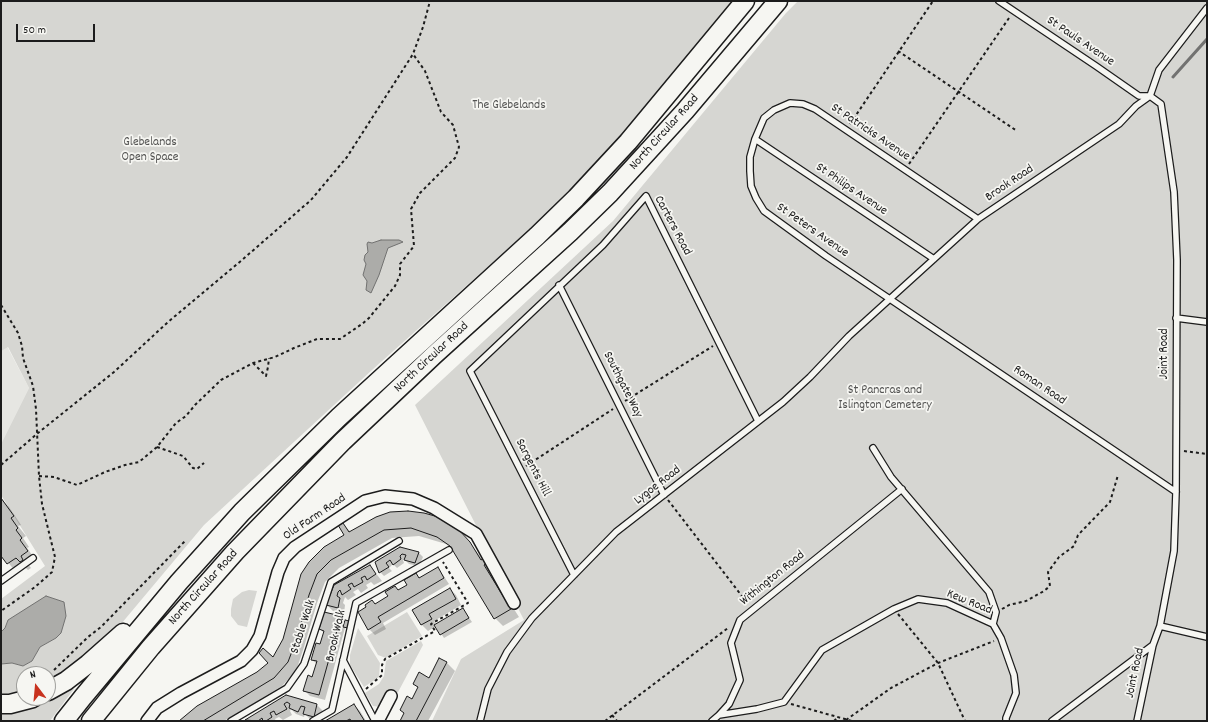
<!DOCTYPE html>
<style>
body{margin:0}
#map{position:relative;width:1208px;height:722px;overflow:hidden;background:#f6f6f2;font-family:Dekko,sans-serif}
canvas{display:block}
.frame{position:absolute;inset:0;border:2px solid #1c1c1c;pointer-events:none}
.north{position:absolute;left:16px;top:666px;width:40px;height:40px;box-sizing:border-box;background:#f6f6f2;border:1px solid #9f9f9c;border-radius:50%;rotate:344deg;font-size:11px;font-weight:700;line-height:16px;text-align:center;color:#1c1c1c}
.north::after{content:'';display:block;margin:auto;width:14px;height:18px;background:#c8321e;clip-path:polygon(50% 0,100% 100%,50% 72%,0 100%)}
.scale{position:absolute;left:16px;top:24px;width:79px;height:18px;box-sizing:border-box;border:2px solid #1c1c1c;border-top:0;padding-left:5px;font-size:12px;line-height:14px;white-space:nowrap;color:#1c1c1c;-webkit-text-stroke:3px #f6f6f2;paint-order:stroke}
</style>
<div id="map">
<canvas width="1208" height="722"></canvas>
<div class="frame"></div>
<div class="north">N</div>
<div class="scale">50 m</div>
</div>
<script>
const ctx = document.querySelector('canvas').getContext('2d');
ctx.lineJoin = 'round';
function fillPath(path, color) { ctx.fillStyle = color; ctx.fill(path, 'evenodd'); }
const toPath = rows => new Path2D(rows.map(r => 'M' + r).join(''));
function stroke(path, color, width, dash) { ctx.strokeStyle = color; ctx.lineWidth = width; ctx.lineCap = dash ? 'butt' : 'round'; ctx.setLineDash(dash || []); ctx.stroke(path); }
function write(font, color, halo, rows, align = 'center') {
  ctx.font = font + ' Dekko,sans-serif'; ctx.lineWidth = 3.5; ctx.setLineDash([]); ctx.textBaseline = 'middle'; ctx.strokeStyle = halo; ctx.fillStyle = color; for (const [text, x, y, turn = 0] of rows) {
    ctx.save(); ctx.translate(x, y); ctx.rotate((+turn || 0) * Math.PI / 180); ctx.textAlign = isNaN(turn) ? turn : align; if (halo) ctx.strokeText(text, 0, 0); ctx.fillText(text, 0, 0); ctx.restore();
  }
}
fillPath(toPath([
 [1,335,29,388,1,444]
]), '#e6e6e2');
fillPath(toPath([
 [1,1,732,1,619,138,538,222,372,370,204,525,111,636,61,676,48,683,48,674,24,674,24,691,1,695,1,664,12,663,23,666,32,661,40,647,56,638,8,620,5,628,1,632,1,599,45,566,1,495,1,444,29,388,8,347,1,351],
 [798,1,1207,1,1207,721,432,721,461,659,524,620,415,405,613,221,786,13],
 [249,590,257,591,247,627,238,625,231,616,231,609,233,599,242,592],
 [407,612,422,636,386,658,378,655,367,636],
 [358,628,380,663,379,677,364,687,350,665,350,655],
 [421,641,423,645,396,696,381,707,373,706,365,693,379,684,384,676,386,661],
 [68,684,74,689,50,721,1,721,1,709,29,705,43,698]
]), '#d6d6d2');
const water = toPath([
 [381,240,399,240,403,242,388,248,379,275,371,293,366,290,367,281,363,275,366,264,364,260,365,255,368,252,367,244,368,242,372,243,381,240],
 [46,596,64,602,66,616,61,633,56,638,40,647,32,661,23,666,12,663,1,664,1,632,5,628,8,620,46,596]
]);
fillPath(water, '#acaca9');
stroke(water, '#727271', 1);
fillPath(toPath([
 [1,499,9,507,21,525,18,526,26,536,23,538,29,547,27,548,35,559,28,564,31,568,28,570,24,566,16,572,1,554],
 [377,518,467,539,483,560,486,558,491,573,519,617,503,626,495,618,453,550,446,544,419,536,392,538,339,568,325,582,317,603,304,647,296,671,282,686,224,721,180,721,258,672,274,658,284,640,302,574,346,535,342,524,351,532],
 [400,548,419,553,423,557,419,566,409,564,404,559,403,560,404,563,397,568,393,564,389,568,392,571,384,576,380,572,376,563],
 [370,566,382,581,374,585,371,582,366,585,368,588,361,593,358,589,353,592,356,595,348,600,345,597,343,603,345,605,344,614,333,611,327,605,335,586],
 [437,569,443,575,449,584,383,623,386,629,375,635,369,629,359,613,368,608,372,601,375,604,408,585,415,574,420,579],
 [450,589,456,595,461,605,434,621,436,625,463,609,472,622,444,638,436,626,428,631,422,625,413,610],
 [340,617,344,621,350,623,349,629,345,628,325,700,310,696,304,690,313,678,317,664,312,660,321,645,324,633,320,629],
 [440,659,447,663,455,671,428,721,401,721,405,714,401,710,412,700,418,688,414,684,429,679],
 [286,696,317,705,323,711,320,721,310,719,305,714,304,717,296,714,291,709,290,711,292,715,283,720,279,717,275,719,276,721,246,720],
 [354,705,360,711,366,721,327,721]
]), '#0003');
stroke(toPath([
 [1173,77,1207,39]
]), '#727271', 3);
const building = toPath([
 [1,498,14,516,11,518,18,528,16,530,22,538,20,540,28,551,21,556,23,560,20,562,16,558,7,564,1,556,1,498],
 [408,511,424,513,442,518,459,530,470,542,481,560,486,557,489,561,484,565,511,609,494,619,450,546,437,537,411,528,384,530,331,560,317,574,309,595,297,638,288,662,274,678,203,721,179,721,197,706,257,672,268,663,259,653,263,648,273,657,283,639,301,574,309,562,324,547,344,535,338,525,343,523,349,532,376,517,390,512,408,511],
 [400,547,419,552,415,563,404,560,406,555,402,554,400,556,401,559,393,565,390,560,386,563,389,567,379,573,375,562,400,547],
 [370,565,376,574,367,580,365,576,361,578,363,582,354,587,352,583,348,585,351,589,342,595,340,590,338,592,337,596,340,598,338,608,326,605,334,585,370,565],
 [438,567,444,578,378,617,381,622,368,630,358,612,366,607,365,605,372,600,375,604,388,596,385,592,395,586,398,590,407,585,404,580,416,573,419,578,438,567],
 [450,588,456,599,429,614,432,619,421,625,412,610,450,588],
 [463,608,469,618,440,635,434,625,463,608],
 [324,612,341,616,319,695,303,691,308,675,312,677,317,661,311,660,316,643,320,644,324,631,319,629,324,612],
 [345,620,349,621,348,628,343,627,345,620],
 [439,658,447,662,416,721,400,721,404,713,400,710,407,696,412,699,418,687,413,684,419,672,429,678,439,658],
 [286,695,317,704,314,717,303,714,305,707,301,706,298,712,289,708,290,704,287,702,284,704,287,709,276,715,274,711,270,713,272,717,266,721,263,721,262,718,258,721,245,720,286,695],
 [354,704,364,720,361,721,351,721,350,719,346,721,325,721,354,704]
]);
fillPath(building, '#c0c0bd');
stroke(building, '#1c1c1c', 1);
const service = toPath([
 [999,1,1096,66,1139,96,1150,96],
 [755,139,934,259],
 [978,219,815,109,803,104,790,103,774,110,764,118,755,139,750,157,750,171,751,186,756,198,764,211,826,256,1176,492],
 [559,285,664,495],
 [1176,318,1207,322],
 [873,448,891,477,989,592,996,612,993,624],
 [574,575,470,371,603,245,646,196,758,421],
 [1,581,33,558],
 [1160,626,1207,637],
 [343,660,375,721],
 [719,715,729,704,740,680,731,643,740,620,902,489],
 [231,721,287,688,304,664,331,582,399,541],
 [313,721,332,710,356,603,449,550],
 [480,721,488,689,507,652,532,618,616,532,783,402,810,377,849,336,978,219,1119,124,1136,106,1150,96],
 [712,721,719,715,757,709,784,702,822,650,894,609,918,599,947,603,993,624,1001,638,1014,675,1016,693,1006,718,1006,721],
 [1052,721,1153,645],
 [1137,721,1153,645,1160,626,1174,551,1176,492,1177,260,1174,192,1161,104,1150,96,1159,70,1207,8]
]);
const minor = toPath([
 [147,721,157,708,181,693,241,661,252,650,260,636,278,572,284,558,295,547,365,501,385,496,413,499,434,508,476,534,514,603],
 [378,721,391,696]
]);
const trunk = toPath([
 [48,691,66,681,88,664,123,633],
 [1,704,10,704,33,698],
 [64,721,83,697,179,582,242,512,339,417,537,236,576,198,628,142,745,1],
 [91,721,151,647,235,552,343,441,434,355,570,232,610,193,685,111,778,1]
]);
stroke(service, '#1c1c1c', 8);
stroke(minor, '#1c1c1c', 14);
stroke(trunk, '#1c1c1c', 21);
stroke(toPath([
 [898,51,1017,131],
 [850,124,933,1],
 [909,164,1009,18],
 [1,305,18,333,22,346,23,358,33,386,36,409,39,476,42,504,55,557,52,572,35,587,1,611],
 [253,363,266,376,268,367,269,358],
 [625,401,713,346],
 [157,447,183,456,193,468,197,469,204,463],
 [1184,451,1207,454],
 [1,465,38,433,114,372,168,322,242,260,311,200,347,157,413,54,423,27,430,1],
 [526,466,613,409],
 [39,476,54,477,77,485,105,472,125,465,139,462,157,447,176,423,186,416,195,405,221,380,253,363,275,357,294,348,317,339,340,339,362,324,369,318,395,286,400,275,400,264,414,246,411,209,420,193,455,158,459,147,453,125,441,112,425,71,413,54],
 [668,500,748,604],
 [1002,609,1009,605,1026,601,1044,591,1050,586,1048,572,1059,557,1074,546,1078,535,1110,502,1118,475],
 [898,614,938,663,965,721],
 [54,670,88,637,101,627,186,540],
 [366,689,382,675,382,665,385,659,435,631,431,624,468,603,443,562],
 [791,704,852,721],
 [612,715,617,721],
 [846,720,891,688,938,663,994,641],
 [605,721,728,628],
 [834,721,837,718]
]), '#1c1c1c', 2, [3, 3]);
stroke(service, '#f6f6f2', 5.5);
stroke(minor, '#f6f6f2', 11);
stroke(trunk, '#f6f6f2', 18);
write('13px', '#1c1c1c', '#f6f6f2', [
 ["St Pauls Avenue",1080,42,34],
 ["North Circular Road",665,133,-48],
 ["St Patricks Avenue",870,133,34],
 ["Brook Road",1010,184,-34],
 ["St Philips Avenue",851,190,34],
 ["Carters Road",672,226,62],
 ["St Peters Avenue",812,231,35],
 ["Joint Road",1165,354,-90],
 ["North Circular Road",432,358,-43],
 ["Southgate Way",622,385,63],
 ["Roman Road",1039,386,34],
 ["Sargents Hill",532,468,63],
 ["Lygoe Road",658,486,-38],
 ["Old Farm Road",315,518,-34],
 ["Withington Road",773,579,-39],
 ["North Circular Road",204,588,-48],
 ["Kew Road",969,603,22],
 ["Stable Walk",304,627,-72],
 ["Brook Walk",337,636,-77],
 ["Joint Road",1136,673,-78]
]);
write('13px', '#545453', '#f6f6f2', [
 ["The Glebelands",509,106],
 ["Glebelands",150,143],
 ["Open Space",150,158],
 ["St Pancras and",885,391],
 ["Islington Cemetery",885,406]
]);
</script>
